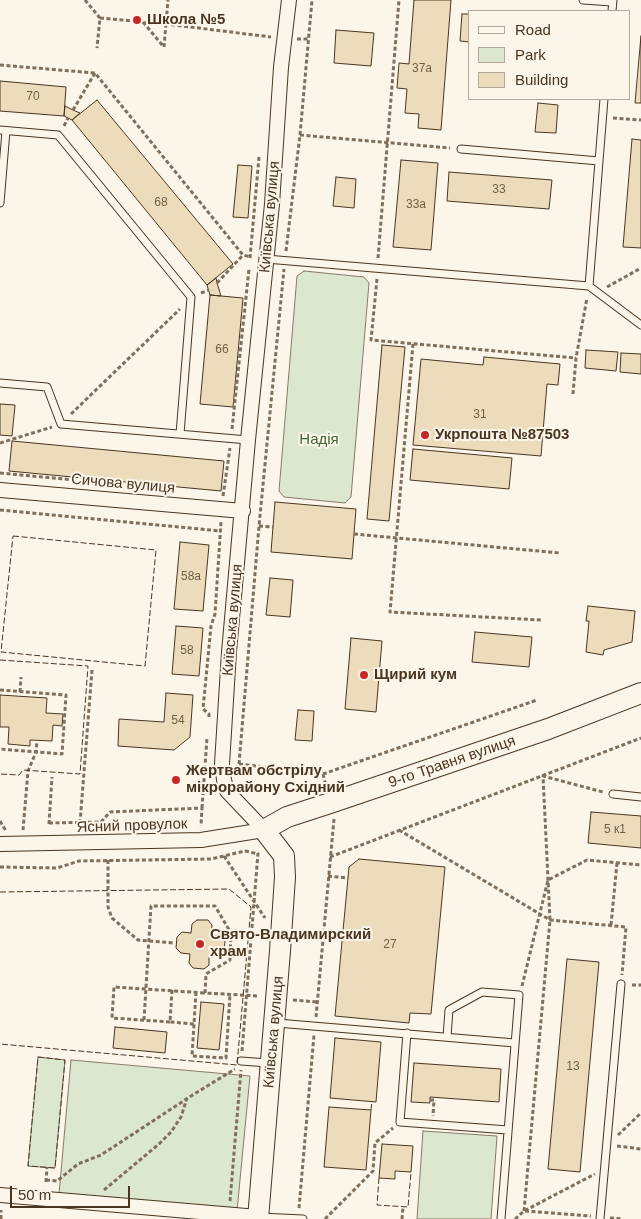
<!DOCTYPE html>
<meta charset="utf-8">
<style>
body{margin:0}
#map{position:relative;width:641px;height:1219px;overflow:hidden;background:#fbf6e9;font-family:Arial,sans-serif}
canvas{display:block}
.legend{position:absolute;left:468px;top:10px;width:162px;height:90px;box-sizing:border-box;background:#fbf6e9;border:1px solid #b4a999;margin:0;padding:6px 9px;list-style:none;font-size:15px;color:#4a3520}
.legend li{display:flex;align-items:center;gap:10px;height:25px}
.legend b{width:25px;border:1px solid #b4a999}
.scale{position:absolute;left:10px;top:1186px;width:120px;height:22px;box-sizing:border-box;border:2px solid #4a3520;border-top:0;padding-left:6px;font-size:15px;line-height:18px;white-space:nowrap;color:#4a3520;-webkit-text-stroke:4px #fbf6e9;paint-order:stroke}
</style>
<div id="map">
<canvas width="641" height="1219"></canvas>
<ul class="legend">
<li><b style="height:6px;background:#fbf6e9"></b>Road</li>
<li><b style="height:14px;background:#dce7d0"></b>Park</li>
<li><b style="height:14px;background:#ecdcbc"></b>Building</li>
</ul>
<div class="scale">50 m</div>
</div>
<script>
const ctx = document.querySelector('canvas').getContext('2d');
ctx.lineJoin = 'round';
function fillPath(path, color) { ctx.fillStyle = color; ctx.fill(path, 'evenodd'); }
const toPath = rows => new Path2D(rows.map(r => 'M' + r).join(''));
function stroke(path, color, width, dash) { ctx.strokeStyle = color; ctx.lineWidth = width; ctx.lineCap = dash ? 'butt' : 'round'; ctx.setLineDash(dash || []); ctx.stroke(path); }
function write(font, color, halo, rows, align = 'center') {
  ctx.font = font + ' Arial,sans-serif'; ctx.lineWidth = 4; ctx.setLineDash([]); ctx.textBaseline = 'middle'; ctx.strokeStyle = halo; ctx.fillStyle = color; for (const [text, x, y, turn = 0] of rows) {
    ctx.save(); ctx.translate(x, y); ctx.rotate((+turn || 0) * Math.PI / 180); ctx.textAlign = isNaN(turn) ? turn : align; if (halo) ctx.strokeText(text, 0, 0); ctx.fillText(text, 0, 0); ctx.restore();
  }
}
const green = toPath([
 [304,271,364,277,369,283,351,497,345,503,284,497,279,491,297,276,304,271],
 [38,1057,65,1060,55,1168,28,1166,38,1057],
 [71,1060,250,1076,237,1211,59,1194,71,1060],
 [423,1131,497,1136,491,1219,417,1219,423,1131]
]);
fillPath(green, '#dce7d0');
stroke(green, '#887966', 1);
const building = toPath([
 [414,0,451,0,441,130,418,128,419,114,405,113,407,89,397,88,399,63,409,64,414,0],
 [462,14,470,14,470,42,460,41,462,14],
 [336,30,374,33,371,66,334,63,336,30],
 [641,36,641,103,635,103,641,36],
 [0,81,66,87,64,116,0,111,0,81],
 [97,100,233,264,207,285,72,120,97,100],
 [538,103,558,105,556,133,535,132,538,103],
 [65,106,73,110,80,113,72,120,64,116,65,106],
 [632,139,641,140,641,248,623,247,632,139],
 [401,160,438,163,431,250,393,247,401,160],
 [238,165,252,166,248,218,233,217,238,165],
 [449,172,552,180,549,209,447,201,449,172],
 [336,177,356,179,354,208,333,206,336,177],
 [216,278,217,283,221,296,210,295,207,285,216,278],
 [210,295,243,298,233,407,200,404,210,295],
 [382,345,405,347,389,521,367,519,382,345],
 [586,350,618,352,616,371,585,368,586,350],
 [621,353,641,354,641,374,620,372,621,353],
 [484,357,560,364,558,385,547,384,541,456,413,445,421,359,483,365,484,357],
 [0,404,15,405,12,436,0,435,0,404],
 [12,441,224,461,221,491,9,471,12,441],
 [413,449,512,458,509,489,410,480,413,449],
 [275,502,356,509,352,559,271,552,275,502],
 [180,542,209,545,203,611,174,609,180,542],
 [270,578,293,580,290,617,266,615,270,578],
 [588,606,635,611,632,642,604,650,603,655,586,652,589,621,586,621,588,606],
 [176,626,203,628,199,676,172,674,176,626],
 [475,632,532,637,529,667,472,662,475,632],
 [351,638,382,641,376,712,345,709,351,638],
 [166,693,193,695,190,737,174,750,118,746,119,719,164,722,166,693],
 [0,695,47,698,46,713,63,714,62,726,53,725,52,741,30,740,30,746,8,744,9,727,0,727,0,695],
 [298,710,314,711,312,741,295,740,298,710],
 [591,812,641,816,641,848,588,843,591,812],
 [359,859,445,867,431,1014,410,1013,409,1023,335,1016,349,867,359,859],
 [197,920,208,920,212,925,211,935,220,936,225,941,224,952,219,956,209,956,209,965,204,969,193,968,189,963,190,954,181,953,176,948,177,937,182,932,191,933,192,924,197,920],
 [567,959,599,962,580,1172,548,1169,567,959],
 [201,1002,224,1004,219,1050,197,1048,201,1002],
 [115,1027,167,1032,165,1053,113,1048,115,1027],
 [335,1038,381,1042,376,1102,330,1098,335,1038],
 [414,1063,501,1069,499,1102,430,1097,430,1103,411,1102,414,1063],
 [329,1107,371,1110,366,1170,324,1167,329,1107],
 [382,1144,413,1146,411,1172,395,1171,395,1179,379,1178,382,1144]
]);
fillPath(building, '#ecdcbc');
stroke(building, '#4a3520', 1);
const lane = toPath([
 [583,0,612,2],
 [612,11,613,0],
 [0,130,58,135,191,297,180,434],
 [461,149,599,161],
 [0,203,6,131],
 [266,259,589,286,641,325],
 [589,286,604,99],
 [0,383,47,387,61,424,248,440],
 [613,794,641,797],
 [277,1023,515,1043],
 [407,1033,400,1122,508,1130],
 [447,1037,449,1010,482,992,519,995,501,1219],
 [241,1061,268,1063],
 [259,1217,303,1219],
 [600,1219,621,984]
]);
const street = toPath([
 [0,490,243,511],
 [264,830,227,791,224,780,222,764,229,652,248,440,272,204,281,67,289,0],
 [0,844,201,840,264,830],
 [0,1195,258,1217]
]);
const secondary = toPath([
 [258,1219,280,951,285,877,284,856,264,830,287,817,330,803,548,729,641,693]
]);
stroke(lane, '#4a3520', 9);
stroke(street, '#4a3520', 16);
stroke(secondary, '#4a3520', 22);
stroke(toPath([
 [85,0,100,18,97,48],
 [100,18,166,24,271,37],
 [143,22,163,46],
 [297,39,308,39],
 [164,47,168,0],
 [0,65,95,73,243,255,251,257],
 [73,110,95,73],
 [613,118,641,120],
 [64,126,68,118],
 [300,135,450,148],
 [286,251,300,135,312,0],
 [250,258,259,157],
 [378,258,399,0],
 [377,279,371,340,576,358],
 [217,283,243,255],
 [607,287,641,268],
 [201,293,209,290],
 [413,344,390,612,541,620],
 [573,394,576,358,587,298],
 [71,414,180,309],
 [232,429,249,269],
 [0,443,52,427],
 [0,473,75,480],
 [223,496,230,448],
 [0,510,221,531],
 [259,526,273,527],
 [354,534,560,553],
 [0,690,66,695,62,754,0,749],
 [20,692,21,677],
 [209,717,209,714,203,709,211,626,215,614,221,522],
 [239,764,259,526,284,269],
 [239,764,323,774,537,700],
 [323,774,326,786],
 [202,808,207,738],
 [0,821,6,831],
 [49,823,101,822,110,812,202,808,201,826],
 [80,823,92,670],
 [49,824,52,777],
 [23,830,28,771,36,752,37,740],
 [399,830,550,920,626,927,622,975],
 [224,856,265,918],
 [330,857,641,738],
 [108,860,108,907,112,918,138,940,174,943],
 [0,867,57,868,79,861,211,859,245,851,259,854],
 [328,876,348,878],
 [611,925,617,863],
 [632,985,641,985],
 [522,986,548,880,587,860,641,865],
 [172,990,170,1022,194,1024],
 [196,992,192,1056,226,1058,230,994],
 [293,1000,317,1002],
 [316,1017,334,819],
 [144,1020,151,906,215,906,231,933,230,960,206,974,205,993,259,996],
 [170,1022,112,1018,114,987,205,993],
 [242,1051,258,853],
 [430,1100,434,1100,433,1116],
 [618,1135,641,1113],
 [617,1146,641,1149],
 [46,1180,57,1181,78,1164,101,1155,191,1096,235,1069],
 [46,1182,47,1167],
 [104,1190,159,1144,171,1132,181,1117,187,1098],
 [230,1201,241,1070],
 [299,1208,314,1035],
 [524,1211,550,920,543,776,603,792],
 [525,1211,591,1216],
 [610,1218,623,1219],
 [1,1219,1,1210],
 [325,1219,373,1171,375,1143,393,1128],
 [402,1219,403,1207],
 [515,1219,524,1211,595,1174]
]), '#7f6f5c', 3, [4, 2.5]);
stroke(lane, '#fbf6e9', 7);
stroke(street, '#fbf6e9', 14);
stroke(secondary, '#fbf6e9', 20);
stroke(toPath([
 [13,536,156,550,145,666,1,652,13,536],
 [0,660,88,666,80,774,23,770,19,775,0,774],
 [0,892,229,889,251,907,237,1065,0,1044],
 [38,1057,65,1060,55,1168,28,1166,38,1057],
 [371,1110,372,1101],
 [379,1178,377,1205,408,1207,411,1172]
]), '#4a3520', 1, [6, 2.5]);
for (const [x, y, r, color] of [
 [137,20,5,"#c62828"],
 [425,435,5,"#c62828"],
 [364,675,5,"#c62828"],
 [176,780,5,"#c62828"],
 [200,944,5,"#c62828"]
]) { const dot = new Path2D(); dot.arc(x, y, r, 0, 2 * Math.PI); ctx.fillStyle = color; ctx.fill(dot); stroke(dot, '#fbf6e9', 2); }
write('12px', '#725f47', null, [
 ["37а",422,69],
 ["70",33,97],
 ["33",499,190],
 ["68",161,203],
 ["33а",416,205],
 ["66",222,350],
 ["31",480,415],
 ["58а",191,577],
 ["58",187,651],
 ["54",178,721],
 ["5 к1",615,830],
 ["27",390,945],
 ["13",573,1067]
]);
write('bold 15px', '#4a3520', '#fbf6e9', [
 ["Школа №5",147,20],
 ["Укрпошта №87503",435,435],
 ["Щирий кум",374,675],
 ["Жертвам обстрілу",186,771],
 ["мікрорайону Східний",186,788],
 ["Свято-Владимирский",210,935],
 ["храм",210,952]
], 'left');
write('15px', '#4a3520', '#fbf6e9', [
 ["Київська вулиця",270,217,-85],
 ["Сичова вулиця",123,484,5],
 ["Київська вулиця",233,620,-85],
 ["9-го Травня вулиця",452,762,-19],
 ["Ясний провулок",132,826,-2],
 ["Київська вулиця",274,1032,-85]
]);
write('15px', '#436837', '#fbf6e9', [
 ["Надія",319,440]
]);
</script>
